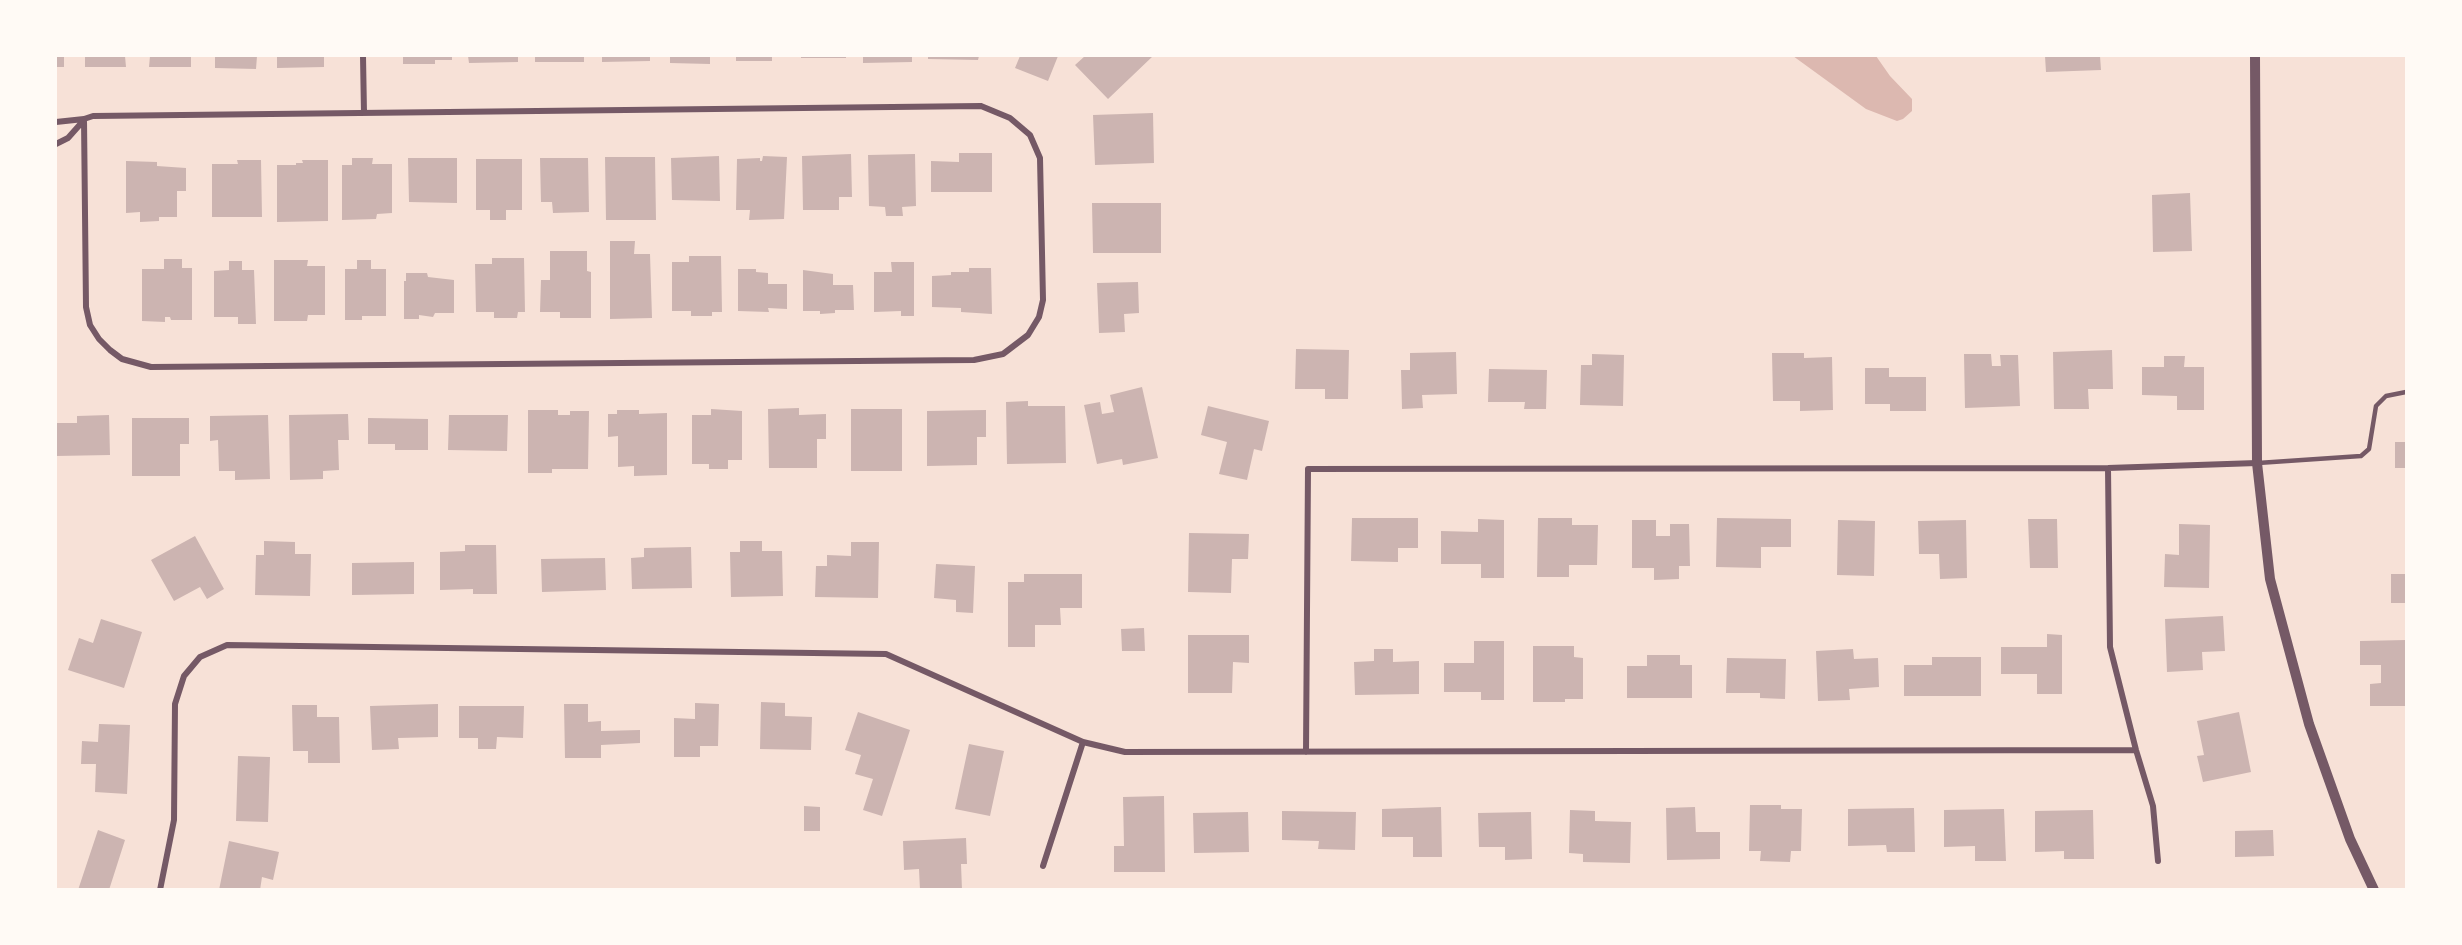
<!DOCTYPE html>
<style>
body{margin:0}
#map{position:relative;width:2462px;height:945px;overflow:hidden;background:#f7e1d7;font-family:"Roboto Condensed",sans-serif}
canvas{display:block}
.frame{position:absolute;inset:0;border:57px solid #fffaf5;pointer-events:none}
</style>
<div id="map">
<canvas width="2462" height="945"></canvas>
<div class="frame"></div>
</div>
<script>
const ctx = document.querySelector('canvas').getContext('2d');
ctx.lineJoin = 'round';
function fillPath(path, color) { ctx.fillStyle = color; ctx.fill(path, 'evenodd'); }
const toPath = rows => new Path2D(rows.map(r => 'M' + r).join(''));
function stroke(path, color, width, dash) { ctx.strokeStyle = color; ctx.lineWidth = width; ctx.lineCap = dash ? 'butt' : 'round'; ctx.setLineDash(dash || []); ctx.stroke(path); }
fillPath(toPath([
 [1793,56,1876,56,1890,76,1912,99,1912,111,1903,119,1897,121,1866,109]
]), '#dcb8b0');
fillPath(toPath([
 [56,56,64,56,64,67,56,67],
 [85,56,125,56,126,67,85,67],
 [150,56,191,56,191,67,149,67],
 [215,56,257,56,256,69,215,68],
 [277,56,324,56,324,67,277,68],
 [403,56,452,56,452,60,435,60,435,64,403,64],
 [468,56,518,56,518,62,469,63],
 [535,56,584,56,584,62,535,62],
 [602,56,650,56,650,61,602,62],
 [670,56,710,56,710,64,670,63],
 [736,56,772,56,772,61,736,61],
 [801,56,846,56,846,58,801,58],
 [863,56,912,56,912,62,863,63],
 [928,56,979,56,978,60,928,59],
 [1020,56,1058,56,1048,81,1015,68],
 [1085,56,1153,56,1108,99,1075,65],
 [2045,56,2100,56,2101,70,2046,72],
 [1153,113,1154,163,1095,165,1093,115],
 [959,153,992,153,992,192,931,192,931,161,959,162],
 [851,154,852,197,839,197,839,210,803,210,802,156],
 [915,154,916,206,902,207,903,216,886,216,885,207,869,206,868,155],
 [719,156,720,201,672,200,671,158],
 [763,156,787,157,784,219,749,220,750,210,736,210,737,159,760,158,760,161,762,161],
 [605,157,655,157,656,220,606,220],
 [352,158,373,158,372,164,392,164,392,213,377,214,376,219,342,220,342,165,352,165],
 [408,158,457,158,457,203,409,202],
 [540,158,588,158,589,212,553,213,552,202,541,202],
 [476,159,522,159,522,210,506,210,506,220,490,220,490,210,476,210],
 [237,160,261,160,262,217,212,217,212,164,238,164],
 [302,160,328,160,328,221,277,222,277,165,296,165,296,163,303,163],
 [126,161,157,162,157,166,186,168,186,191,177,191,177,217,159,217,159,221,140,222,140,212,126,213],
 [2190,193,2192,251,2153,252,2152,195],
 [1092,203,1161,203,1161,253,1093,253],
 [610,241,635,241,634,254,650,254,652,318,610,319],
 [550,251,587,251,587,271,591,272,591,318,560,318,560,312,540,312,541,280,550,280],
 [689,256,721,256,722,312,712,312,712,316,691,316,691,311,672,311,672,262,689,262],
 [492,258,524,258,525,312,518,312,517,318,494,318,494,312,476,312,475,264,492,264],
 [164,259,182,259,182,268,192,268,192,320,171,320,170,317,165,317,165,322,142,321,142,269,164,269],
 [274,260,308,260,307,266,325,266,325,315,308,315,307,321,274,321],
 [357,260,371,260,371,269,386,269,386,316,362,316,362,320,345,320,345,269,357,269],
 [229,261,242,261,242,270,254,270,256,324,238,324,238,317,214,317,214,271,229,270],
 [891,262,914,262,914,316,901,316,901,311,874,312,874,272,892,272],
 [969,268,991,268,992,314,961,312,961,308,932,307,932,276,951,275,951,272,969,272],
 [738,269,756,269,756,272,768,273,768,284,787,284,787,309,768,308,769,312,738,311],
 [803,270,833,274,833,285,853,285,854,310,835,310,835,313,820,314,820,311,803,311],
 [406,273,427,273,428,277,454,280,454,313,435,313,433,317,419,315,419,319,404,319,404,281,406,281],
 [1138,282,1139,313,1124,314,1125,332,1099,333,1097,283],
 [1296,349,1349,350,1348,399,1325,399,1325,389,1295,389],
 [2112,350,2113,389,2088,389,2089,409,2054,409,2053,352],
 [1456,352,1457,394,1422,395,1423,408,1402,409,1401,370,1410,370,1410,353],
 [1772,353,1804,353,1804,358,1832,357,1833,410,1800,411,1800,401,1773,401],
 [1592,354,1624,355,1623,406,1580,405,1581,365,1592,365],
 [1964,354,1991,354,1992,366,2001,366,2000,355,2018,355,2020,406,1965,408],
 [2164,356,2185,356,2184,367,2204,367,2204,410,2177,410,2177,396,2142,395,2142,367,2164,367],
 [1865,368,1889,368,1889,377,1926,377,1926,411,1890,411,1890,404,1865,404],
 [1489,369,1547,370,1546,409,1524,409,1525,402,1488,402],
 [1142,387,1158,458,1123,465,1122,459,1097,464,1084,405,1100,402,1102,414,1114,412,1110,395],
 [1028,401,1028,406,1065,406,1066,463,1007,464,1006,402],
 [1208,406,1269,421,1262,451,1254,449,1247,480,1219,474,1227,442,1201,435],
 [799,408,799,415,826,414,826,439,817,439,817,468,769,468,768,409],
 [711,409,742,411,742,460,728,460,728,469,709,469,709,464,692,464,692,415,711,415],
 [851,409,902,409,902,471,851,471],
 [528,410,558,410,558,415,570,415,570,411,589,411,588,469,552,469,552,473,528,473],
 [617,410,639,410,639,414,667,413,667,475,634,476,634,466,618,467,618,436,608,437,608,414,617,414],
 [986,410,986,437,977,437,977,465,927,466,927,411],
 [348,414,349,440,338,440,339,470,323,471,323,479,290,480,289,415],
 [109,415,110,455,56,456,56,423,77,423,77,416],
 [268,415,270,479,235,480,235,471,219,471,218,440,210,441,210,416],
 [449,415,508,415,507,451,448,450],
 [132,418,189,418,189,444,180,444,180,476,132,476],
 [368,418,428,419,428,450,395,450,395,444,368,444],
 [2395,442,2406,442,2406,468,2395,468],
 [1352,518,1418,518,1418,548,1398,548,1398,562,1351,561],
 [1538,518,1572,518,1572,525,1598,525,1597,565,1569,565,1569,577,1537,577],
 [1717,518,1791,519,1791,547,1761,547,1761,568,1716,567],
 [1478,519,1504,520,1504,578,1481,578,1481,564,1441,564,1441,531,1478,532],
 [2028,519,2057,519,2058,568,2030,568],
 [1632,520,1656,520,1656,536,1670,536,1670,524,1689,524,1690,566,1679,566,1679,579,1654,580,1654,568,1632,568],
 [1838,520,1875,521,1874,576,1837,575],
 [1966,520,1967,578,1940,579,1939,554,1919,554,1918,521],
 [2179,524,2210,525,2209,588,2164,587,2165,554,2179,555],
 [1189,533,1249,534,1248,559,1232,559,1231,593,1188,592],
 [195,536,224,589,207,599,200,587,174,601,151,560],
 [264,541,295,542,295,554,311,554,310,596,255,595,256,555,264,555],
 [740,541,762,541,762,551,782,551,783,596,731,597,730,552,740,552],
 [851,542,879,542,878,598,815,597,816,566,827,566,827,555,851,556],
 [465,545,496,545,497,594,473,594,473,589,440,590,440,552,465,551],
 [691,547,692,588,632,589,631,558,644,557,644,548],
 [605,558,606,590,542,592,541,559],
 [414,562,414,594,352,595,352,563],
 [936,564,975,566,973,613,956,612,956,600,934,598],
 [1024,574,1082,574,1082,608,1060,608,1061,625,1035,625,1035,647,1008,647,1008,582,1024,582],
 [2391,574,2406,574,2406,603,2391,603],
 [2223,616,2225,651,2202,652,2203,670,2167,672,2165,619],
 [101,619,142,632,124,688,68,670,79,638,93,643],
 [1144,628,1145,651,1122,651,1121,629],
 [2047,634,2062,635,2062,694,2037,694,2037,674,2001,674,2001,647,2047,647],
 [1188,635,1249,635,1249,663,1233,662,1232,693,1188,693],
 [2406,640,2406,706,2370,706,2370,684,2381,683,2381,665,2360,665,2360,641],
 [1474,641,1504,641,1504,700,1481,700,1481,692,1444,692,1444,663,1474,663],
 [1533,646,1574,646,1574,657,1583,658,1583,699,1565,699,1565,702,1533,702],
 [1374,649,1393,649,1393,662,1419,661,1419,694,1355,695,1354,662,1374,661],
 [1853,649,1854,659,1878,658,1879,687,1849,689,1850,700,1818,701,1816,651],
 [1647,655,1680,655,1680,665,1692,665,1692,698,1627,698,1627,666,1647,666],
 [1932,657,1981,657,1981,696,1904,696,1904,665,1932,665],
 [1727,658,1786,659,1785,699,1760,698,1760,693,1726,693],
 [761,702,785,703,785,716,812,717,811,750,760,749],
 [695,703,719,704,718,746,700,746,700,757,674,757,674,718,695,719],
 [438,704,438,737,398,738,399,749,372,750,370,706],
 [564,704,588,704,588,722,601,721,601,731,640,730,640,743,601,745,601,758,565,758],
 [292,705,317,705,317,717,339,717,340,763,308,763,308,751,293,751],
 [459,706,524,706,523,738,497,737,496,749,478,749,478,738,459,738],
 [858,712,910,730,882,816,863,810,873,779,855,774,861,755,845,750],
 [2239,712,2251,772,2203,782,2197,756,2204,755,2197,721],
 [99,724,130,725,127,794,95,792,96,764,81,764,82,741,98,742],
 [969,744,1004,751,990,816,955,809],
 [238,756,270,757,268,822,236,821],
 [1164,796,1165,872,1114,872,1114,846,1124,846,1123,797],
 [1750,805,1781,805,1781,809,1802,809,1801,851,1791,851,1790,862,1760,861,1761,851,1749,851],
 [804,806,820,807,820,831,804,831],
 [1441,807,1442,857,1413,857,1413,837,1382,837,1382,809],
 [1695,807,1696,832,1720,832,1720,859,1667,860,1666,808],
 [1914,808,1915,852,1887,852,1886,845,1848,846,1848,809],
 [2004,809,2006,861,1975,861,1975,846,1944,847,1944,810],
 [1570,810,1595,811,1595,821,1631,822,1630,863,1583,862,1583,854,1569,853],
 [2093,810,2094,859,2064,859,2064,851,2035,852,2035,811],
 [1282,811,1356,812,1355,850,1318,849,1319,841,1282,840],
 [1248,812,1249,852,1194,853,1193,813],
 [1531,812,1532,859,1505,860,1505,847,1479,847,1478,813],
 [98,830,125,840,109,890,78,890],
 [2273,830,2274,856,2235,857,2235,831],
 [966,838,967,864,961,864,962,890,920,890,919,869,904,870,903,841],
 [229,841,279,852,273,880,262,877,260,890,219,890]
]), '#ccb4b1');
stroke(toPath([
 [2258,463,2361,456,2369,449,2376,406,2386,396,2406,392]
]), '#755966', 4.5);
stroke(toPath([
 [363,56,364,113],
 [981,106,1010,118,1030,135,1040,158,1043,300,1039,317,1028,335,1003,354,974,360,151,367,122,359,110,350,99,339,90,325,86,307,84,119,93,116,981,106],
 [56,122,84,119],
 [56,144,68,138,84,120],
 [2108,468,2110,647,2136,750,2153,806,2158,861],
 [1306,752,1308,469,2108,468,2257,463],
 [1043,866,1083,742],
 [160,890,174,820,175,704,184,676,200,657,227,645,886,654,1083,742,1125,752,2136,750]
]), '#755966', 6);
stroke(toPath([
 [2255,56,2257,463,2270,579,2309,724,2350,839,2374,890]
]), '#755966', 10);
</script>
